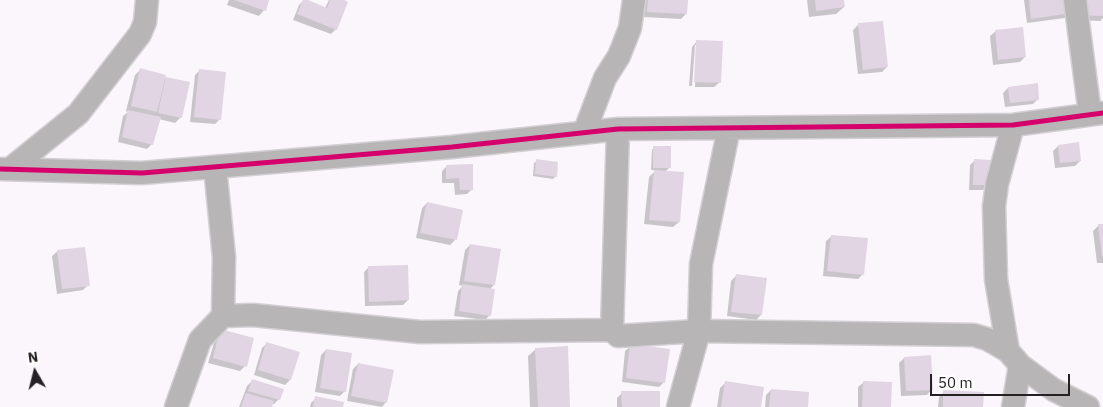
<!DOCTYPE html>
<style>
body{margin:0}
#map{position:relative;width:1103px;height:407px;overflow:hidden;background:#fbf6fc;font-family:"IBM Plex Sans",sans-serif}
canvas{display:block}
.north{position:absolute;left:10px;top:347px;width:50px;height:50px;-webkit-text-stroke:4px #fff;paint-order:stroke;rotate:352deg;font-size:14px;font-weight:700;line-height:20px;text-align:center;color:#242024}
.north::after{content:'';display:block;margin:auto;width:18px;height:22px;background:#242024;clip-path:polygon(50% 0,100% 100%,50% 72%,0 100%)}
.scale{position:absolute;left:930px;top:374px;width:140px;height:22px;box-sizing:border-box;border:2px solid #242024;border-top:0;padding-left:6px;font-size:15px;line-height:18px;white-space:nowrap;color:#242024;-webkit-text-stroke:4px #fff;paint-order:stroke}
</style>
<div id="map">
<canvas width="1103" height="407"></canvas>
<div class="north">N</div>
<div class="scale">50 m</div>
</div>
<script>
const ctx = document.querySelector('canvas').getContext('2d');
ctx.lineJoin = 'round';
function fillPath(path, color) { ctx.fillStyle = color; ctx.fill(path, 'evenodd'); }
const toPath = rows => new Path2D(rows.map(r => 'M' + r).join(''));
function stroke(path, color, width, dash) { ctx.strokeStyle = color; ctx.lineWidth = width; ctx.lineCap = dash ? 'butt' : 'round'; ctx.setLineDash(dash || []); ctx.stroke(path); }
fillPath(toPath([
 [229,0,268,0,264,10,259,16,227,5],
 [304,0,325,8,329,0,341,0,336,29,331,34,293,20,299,5],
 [644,0,687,0,686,14,681,19,643,17],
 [807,0,843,0,844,7,836,14,809,17],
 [1024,0,1068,0,1070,13,1065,18,1027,23],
 [1103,0,1103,18,1100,21,1074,20],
 [858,25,887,67,882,72,858,74,853,30],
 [996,31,1025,57,1020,62,993,65,990,36],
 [697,41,720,82,714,87,695,87,697,45,695,45,692,86,689,86,692,47],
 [140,70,164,78,188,83,181,117,175,123,159,119,152,144,147,149,118,142,123,116,128,112,126,111,135,75],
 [200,70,220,119,215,124,190,122,195,75],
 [1008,88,1038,99,1033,104,1005,107,1003,93],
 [1058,146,1080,161,1075,166,1055,168,1053,151],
 [654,147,670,167,665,172,679,222,673,227,644,224,649,177,656,170,651,170,652,150],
 [975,160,988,185,983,190,969,190,970,165],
 [537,161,556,176,553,179,533,176,534,163],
 [447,166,472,189,467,194,455,195,454,183,442,183,442,171],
 [427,203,462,210,455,240,450,245,416,238,422,208],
 [1103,225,1103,263,1097,263,1093,231,1098,226],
 [832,236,863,274,858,279,823,276,826,241],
 [470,245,494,285,490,289,490,315,485,320,454,316,458,291,463,286,459,285,465,250],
 [58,251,88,285,83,290,57,294,52,256],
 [369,267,408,300,403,305,365,306,364,272],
 [736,276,761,315,756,320,727,316,731,281],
 [221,330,245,366,240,371,208,363,216,336],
 [267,343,290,380,285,385,254,375,262,348],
 [631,346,664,382,659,387,622,382,625,351],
 [536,349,568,407,530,407,528,356],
 [326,350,345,391,340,396,315,392,321,355],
 [904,358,932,389,927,395,901,396,899,363],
 [358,364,386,402,382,407,347,401,353,369],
 [252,381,279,399,274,404,272,404,271,407,239,407,247,386],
 [864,382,890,407,858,407,858,387],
 [725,383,760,407,717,407,720,388],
 [771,390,807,407,765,407,766,395],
 [944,392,982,407,938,407,939,397],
 [622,393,659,407,617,407,617,398],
 [316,398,342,407,310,407,311,403]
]), '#0003');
fillPath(toPath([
 [234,0,269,0,266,11],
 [303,0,308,0,327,8,330,0,344,0,348,2,337,30,297,14],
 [648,0,688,0,687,14,647,12],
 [815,0,844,0,845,7,816,11],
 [1029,0,1070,0,1071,13,1031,19],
 [1080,0,1103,0,1103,16,1079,15],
 [883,21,888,67,863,70,858,23],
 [1023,27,1026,57,998,60,995,30],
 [696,40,723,41,721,83,694,82],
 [140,68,166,75,157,112,131,106],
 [199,69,226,72,221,120,194,117],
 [166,77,190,82,182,118,158,113],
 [1038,83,1039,100,1010,103,1008,87],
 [128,110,161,117,153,145,122,137],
 [1079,142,1081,161,1060,163,1058,145],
 [653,146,671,146,671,168,653,168],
 [536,159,558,162,557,177,535,174],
 [974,159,991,160,989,185,973,185],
 [473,164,473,190,460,190,459,178,446,179,446,165],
 [654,170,684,172,680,222,649,220],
 [427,202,463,210,457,240,420,233],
 [1098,224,1103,224,1103,256,1102,256],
 [831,235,868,238,864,275,827,271],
 [470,244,501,249,495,285,464,281],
 [85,247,90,286,62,289,57,250],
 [408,265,409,300,369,302,368,266],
 [736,274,767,278,762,315,731,312],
 [462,284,495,289,491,316,459,311],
 [220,329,254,338,247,367,213,358],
 [266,342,300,352,291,380,258,370],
 [630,344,670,349,665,383,626,378],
 [568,346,570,407,538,407,535,348],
 [326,349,352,353,346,392,320,388],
 [931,355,933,390,906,391,904,357],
 [358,363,394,370,387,403,351,396],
 [252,379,284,389,280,400,248,391],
 [725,381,764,387,761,407,721,407],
 [863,381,892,382,891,407,862,407],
 [771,389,809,392,808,407,769,407],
 [943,390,984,392,983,407,943,407],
 [621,391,660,391,660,407,622,407],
 [246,393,274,401,272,407,241,407],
 [315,396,344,402,343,407,313,407]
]), '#e1d4e3');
const minor = toPath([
 [1075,0,1090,114],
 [1013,125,997,184,994,206,996,279,1008,351,1020,365,1013,407],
 [618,129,612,330,618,336,699,331,974,335,987,339,1008,351],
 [584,133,605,78,619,56,630,28,634,0],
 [0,169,142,173,452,147,618,129,1013,125,1103,113],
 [10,169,78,114,140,34,145,22,147,0],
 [223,316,253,315,420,332,612,330],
 [1020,365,1054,390,1088,407],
 [176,407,200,340,223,316,224,257,215,167],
 [678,407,699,331,701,264,729,128]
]);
stroke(minor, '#d3d0d4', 25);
stroke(minor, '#b7b5b6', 22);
stroke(toPath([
 [0,169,142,173,452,147,618,129,1013,125,1103,113]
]), '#d6006c', 5);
</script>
